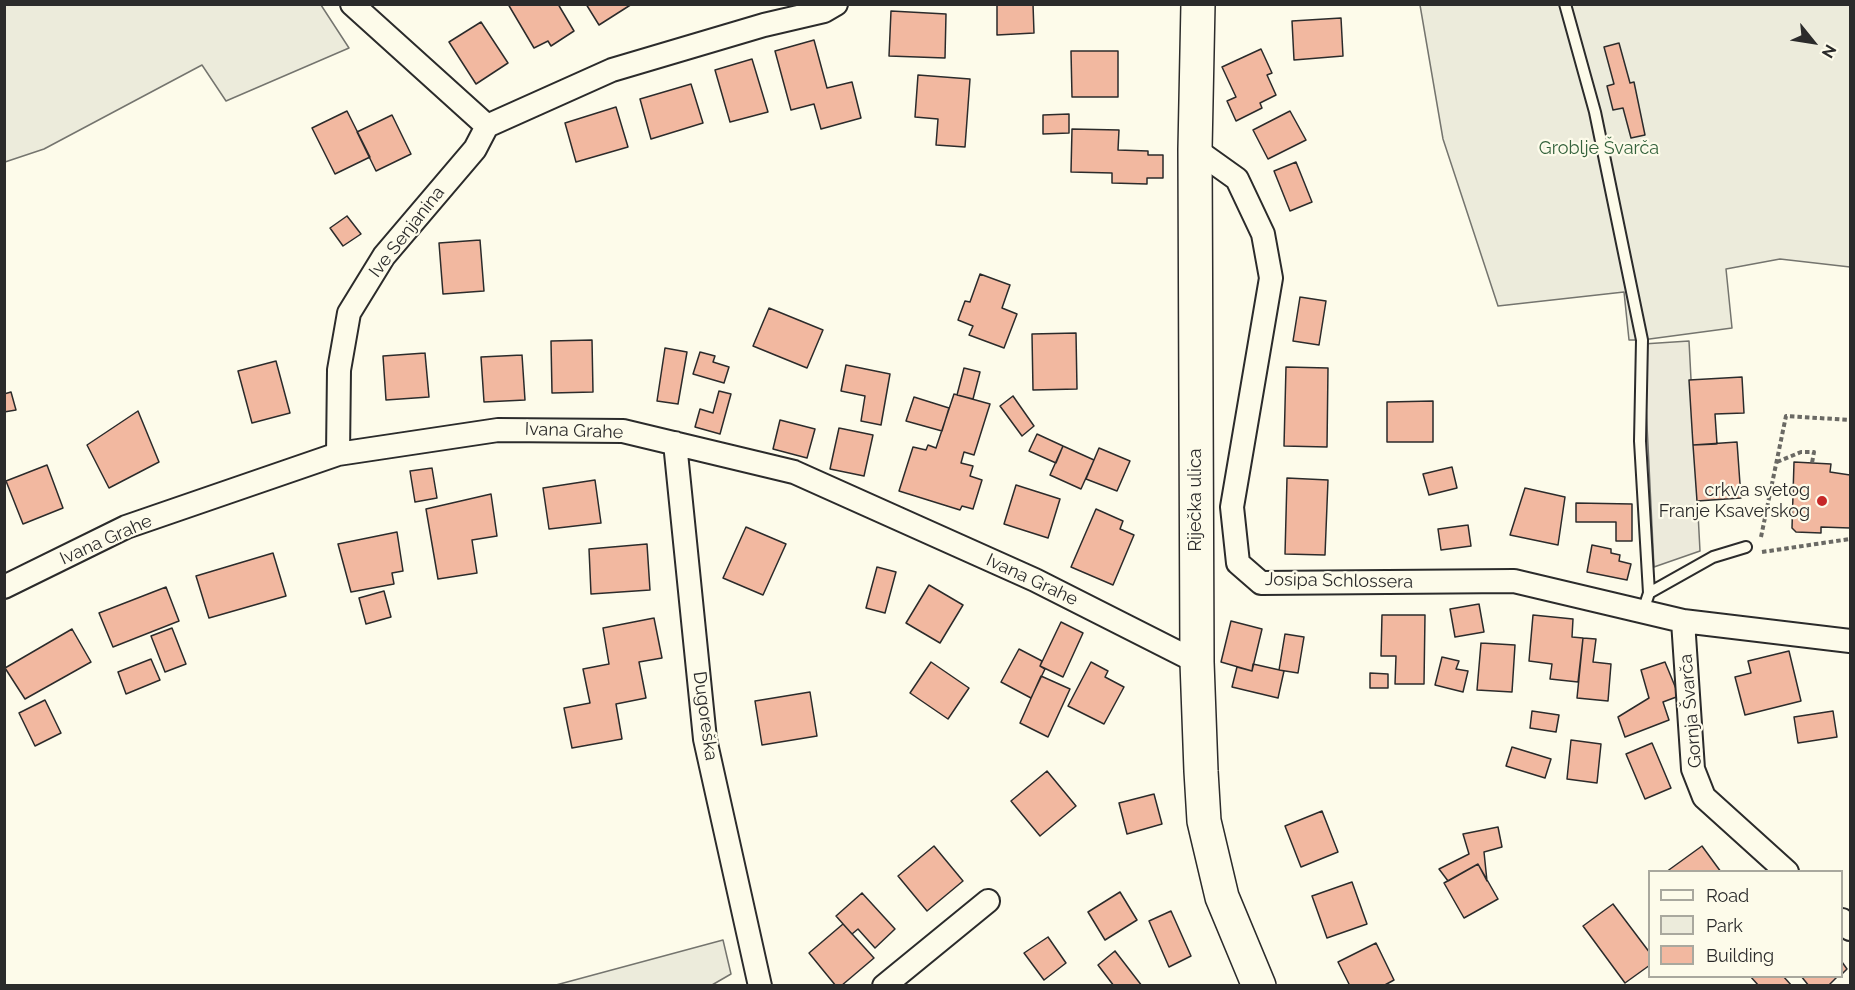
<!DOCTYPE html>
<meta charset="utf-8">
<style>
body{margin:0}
#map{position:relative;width:1855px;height:990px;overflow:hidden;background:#fdfbea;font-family:Raleway,sans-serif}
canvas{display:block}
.frame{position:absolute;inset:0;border:6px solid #2b2b2b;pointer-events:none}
.legend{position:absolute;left:1648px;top:870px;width:195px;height:108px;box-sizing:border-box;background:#fdfbea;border:2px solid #a9a89e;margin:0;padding:8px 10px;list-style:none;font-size:18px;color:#2b2b2b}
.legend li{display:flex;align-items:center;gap:12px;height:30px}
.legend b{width:30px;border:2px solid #a9a89e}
.north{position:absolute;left:1783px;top:12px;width:60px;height:60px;-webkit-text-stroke:4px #fdfbea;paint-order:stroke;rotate:120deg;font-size:16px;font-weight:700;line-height:24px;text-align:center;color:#2b2b2b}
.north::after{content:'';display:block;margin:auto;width:21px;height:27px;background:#2b2b2b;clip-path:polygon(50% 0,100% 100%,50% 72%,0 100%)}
</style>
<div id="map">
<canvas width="1855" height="990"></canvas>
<div class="frame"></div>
<ul class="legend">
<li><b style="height:8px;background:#fdfbea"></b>Road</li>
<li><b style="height:16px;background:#ecebdb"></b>Park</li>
<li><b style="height:16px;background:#f2b8a0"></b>Building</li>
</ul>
<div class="north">N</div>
</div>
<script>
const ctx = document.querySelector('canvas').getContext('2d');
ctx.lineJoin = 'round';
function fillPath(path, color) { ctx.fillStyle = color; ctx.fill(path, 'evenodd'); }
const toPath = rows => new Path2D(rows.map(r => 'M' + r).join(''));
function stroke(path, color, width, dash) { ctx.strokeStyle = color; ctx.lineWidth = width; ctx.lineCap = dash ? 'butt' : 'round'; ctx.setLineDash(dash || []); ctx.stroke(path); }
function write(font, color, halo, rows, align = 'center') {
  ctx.font = font + ' Raleway,sans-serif'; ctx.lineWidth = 4.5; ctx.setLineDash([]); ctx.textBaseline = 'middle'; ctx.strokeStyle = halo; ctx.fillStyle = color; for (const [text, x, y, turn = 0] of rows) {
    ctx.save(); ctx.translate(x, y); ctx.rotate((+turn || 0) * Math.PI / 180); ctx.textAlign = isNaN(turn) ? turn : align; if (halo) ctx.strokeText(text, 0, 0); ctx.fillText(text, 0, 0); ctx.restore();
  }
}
const green = toPath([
 [4,5,321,5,349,48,226,101,202,65,44,149,5,162,4,5],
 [1420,5,1850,5,1850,267,1780,259,1726,269,1732,328,1642,340,1629,340,1624,292,1498,306,1443,139,1420,5],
 [723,940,731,974,712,985,556,985,723,940]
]);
fillPath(green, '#ecebdb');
stroke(green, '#74746e', 1.5);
const parking = toPath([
 [1689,341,1700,551,1654,567,1643,344,1689,341]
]);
fillPath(parking, '#eceadb');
stroke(parking, '#74746e', 1.5);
const building = toPath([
 [508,4,558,4,574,31,551,46,548,41,534,48,508,4],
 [586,4,632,4,599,25,586,4],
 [997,4,1033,4,1034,33,997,35,997,4],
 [891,11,946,14,945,58,889,56,891,11],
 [1341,18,1343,56,1294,60,1292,21,1341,18],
 [481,22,508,63,476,84,449,42,481,22],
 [814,40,827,88,852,82,861,118,821,129,814,104,791,110,775,51,814,40],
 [1619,43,1630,83,1634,82,1645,135,1631,138,1623,108,1613,110,1607,86,1614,84,1604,47,1619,43],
 [1261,49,1272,73,1267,75,1276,95,1260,103,1262,108,1236,121,1227,101,1236,97,1222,67,1261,49],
 [1071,51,1118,51,1118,97,1072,97,1071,51],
 [752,59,768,112,730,122,715,70,752,59],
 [918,75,970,79,965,147,936,145,938,119,915,117,918,75],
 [691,84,703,123,651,139,640,99,691,84],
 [616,107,628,147,576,162,565,123,616,107],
 [347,111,370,157,335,174,312,128,347,111],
 [1290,111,1306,140,1268,159,1253,130,1290,111],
 [1069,114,1069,133,1043,134,1043,115,1069,114],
 [392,115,411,154,376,171,357,132,392,115],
 [1072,129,1119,130,1118,150,1148,151,1148,155,1163,155,1163,178,1147,178,1147,184,1112,183,1112,173,1071,172,1072,129],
 [1296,162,1312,202,1290,211,1274,171,1296,162],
 [347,216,361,234,343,246,330,228,347,216],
 [480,240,484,291,443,294,439,243,480,240],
 [980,274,1010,285,1002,308,1017,314,1004,348,969,335,973,326,958,320,965,301,970,302,980,274],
 [1300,297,1326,301,1319,345,1293,341,1300,297],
 [769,308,823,330,807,368,753,346,769,308],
 [1076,333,1077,389,1033,390,1032,334,1076,333],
 [592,340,593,392,552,393,551,341,592,340],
 [665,348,687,352,678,404,657,401,665,348],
 [700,352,715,356,713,362,729,367,724,383,693,374,700,352],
 [425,353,429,397,386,400,383,356,425,353],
 [522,355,525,400,484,402,481,357,522,355],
 [276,361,290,413,252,423,238,371,276,361],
 [846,365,890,374,881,425,861,421,865,396,841,391,846,365],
 [1286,367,1328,368,1327,447,1284,446,1286,367],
 [964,368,980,372,973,399,957,395,964,368],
 [1742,377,1744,413,1715,414,1717,444,1693,445,1689,380,1742,377],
 [719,391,731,394,720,434,695,427,700,409,713,413,719,391],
 [11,392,16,410,4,412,4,394,11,392],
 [954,394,990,404,974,455,964,452,961,463,973,466,970,476,982,480,973,509,962,506,960,510,899,491,913,447,926,450,928,445,936,448,954,394],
 [1013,396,1034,426,1022,436,1000,406,1013,396],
 [914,397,949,408,942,431,906,421,914,397],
 [1433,401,1433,442,1387,442,1387,402,1433,401],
 [138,411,159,462,109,488,87,445,138,411],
 [780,420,815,429,807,458,773,449,780,420],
 [839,428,873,435,864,476,830,469,839,428],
 [1037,434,1063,446,1056,463,1029,451,1037,434],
 [1737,442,1741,498,1697,501,1693,445,1737,442],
 [1063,446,1094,460,1081,489,1050,475,1063,446],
 [1099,448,1130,461,1117,491,1086,479,1099,448],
 [1794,462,1831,464,1830,472,1850,475,1850,528,1821,527,1821,533,1796,532,1792,528,1794,462],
 [47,465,63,508,23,524,6,481,47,465],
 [1452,467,1457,488,1429,495,1423,474,1452,467],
 [432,468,437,498,415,502,410,471,432,468],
 [1287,478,1328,480,1325,555,1285,554,1287,478],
 [595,480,601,523,549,529,543,488,595,480],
 [1016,485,1060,499,1048,538,1004,524,1016,485],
 [1525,488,1565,497,1558,545,1510,535,1525,488],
 [491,494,497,536,472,540,477,573,438,579,426,509,491,494],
 [1576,503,1632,504,1632,541,1616,541,1616,522,1576,522,1576,503],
 [1096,509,1123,521,1120,529,1134,535,1113,585,1071,567,1096,509],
 [1468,525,1471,546,1441,550,1438,529,1468,525],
 [746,527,786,544,763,595,723,578,746,527],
 [397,532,403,571,392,573,394,584,351,592,338,544,397,532],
 [647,544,650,590,591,594,589,549,647,544],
 [1592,545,1611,549,1611,553,1620,555,1619,561,1631,564,1627,580,1587,572,1592,545],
 [273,553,286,596,209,618,196,576,273,553],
 [877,567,896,572,885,613,866,608,877,567],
 [929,585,963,605,940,643,906,623,929,585],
 [166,587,179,621,113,647,99,613,166,587],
 [384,591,391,617,366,624,359,598,384,591],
 [1479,604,1484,632,1455,637,1450,609,1479,604],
 [1382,615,1425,615,1424,684,1395,684,1396,656,1381,656,1382,615],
 [1533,615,1573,619,1572,637,1583,638,1578,682,1550,679,1552,664,1529,661,1533,615],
 [654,618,662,658,639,662,646,698,616,704,622,739,572,748,564,708,590,703,583,669,609,664,603,628,654,618],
 [1231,621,1262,629,1252,671,1221,662,1231,621],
 [1061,622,1083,633,1063,677,1040,666,1061,622],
 [172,628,186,664,165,672,151,636,172,628],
 [72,629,91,662,25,699,5,668,72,629],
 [1285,634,1304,637,1298,673,1279,670,1285,634],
 [1583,638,1596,639,1593,662,1611,664,1608,701,1577,698,1583,638],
 [1481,643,1515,645,1512,692,1477,690,1481,643],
 [1019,649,1042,661,1040,666,1045,669,1031,698,1001,682,1019,649],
 [1789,651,1801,701,1745,715,1735,677,1751,673,1748,661,1789,651],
 [1442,657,1459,661,1456,669,1468,671,1463,692,1435,685,1442,657],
 [151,659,160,680,126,694,118,672,151,659],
 [931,662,969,688,948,719,910,693,931,662],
 [1091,662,1108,671,1105,677,1124,687,1104,724,1068,706,1091,662],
 [1665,662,1679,696,1663,702,1669,720,1625,737,1618,717,1649,698,1641,670,1665,662],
 [1253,664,1284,671,1278,698,1232,687,1237,667,1252,671,1253,664],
 [1370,673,1388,674,1388,688,1370,688,1370,673],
 [1041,676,1070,689,1048,737,1020,723,1041,676],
 [810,692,817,736,762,745,755,701,810,692],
 [45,700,61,733,35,746,19,713,45,700],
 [1532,711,1559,715,1556,732,1530,728,1532,711],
 [1833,711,1837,737,1798,743,1794,717,1833,711],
 [1571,740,1601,744,1597,783,1567,779,1571,740],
 [1652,743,1671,788,1645,799,1626,754,1652,743],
 [1512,747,1551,759,1545,778,1506,766,1512,747],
 [1047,771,1076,806,1040,836,1011,801,1047,771],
 [1154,794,1162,824,1127,834,1119,803,1154,794],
 [1322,811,1338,852,1301,867,1285,826,1322,811],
 [1498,827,1502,847,1484,852,1487,881,1478,864,1448,881,1439,869,1469,854,1463,834,1498,827],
 [934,846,963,881,927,911,898,876,934,846],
 [1702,846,1721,872,1666,872,1702,846],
 [1478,864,1498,899,1464,918,1444,883,1478,864],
 [1352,882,1367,924,1327,938,1312,896,1352,882],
 [1120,892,1137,920,1105,940,1088,912,1120,892],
 [862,893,895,929,875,948,858,929,852,934,836,916,862,893],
 [1613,904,1650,953,1650,965,1625,983,1583,926,1613,904],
 [1171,911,1191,956,1169,967,1149,921,1171,911],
 [843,924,874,958,841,986,836,986,809,953,843,924],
 [1048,937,1066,963,1044,980,1024,953,1048,937],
 [1376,943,1394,980,1383,986,1350,986,1338,962,1376,943],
 [1115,951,1142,986,1114,986,1098,965,1115,951],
 [1842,962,1847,969,1842,974,1842,962],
 [1750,976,1783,976,1792,986,1759,986,1750,976],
 [1801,976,1838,976,1828,986,1809,986,1801,976]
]);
fillPath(building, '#f2b8a0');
stroke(building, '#2b2b2b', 1.5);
const lane = toPath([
 [1565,4,1595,112,1642,340,1640,441,1649,593,1643,611],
 [1649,593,1713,557,1746,547]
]);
const street = toPath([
 [352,4,487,126],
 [1195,149,1237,179,1263,234,1271,278,1232,507,1238,563,1261,583,1514,581,1683,621,1850,641],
 [675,443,705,739,760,986],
 [338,454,339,370,349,313,384,256,475,149,487,126,612,70,764,25,824,11,836,4],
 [4,587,126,527,338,454,498,430,623,431,794,472,1035,580,1197,662],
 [1683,621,1693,769,1704,797,1787,872],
 [1842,920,1850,929],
 [884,986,988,901]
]);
const primary = toPath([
 [1198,4,1195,149,1197,662,1201,771,1204,821,1222,897,1259,986]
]);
stroke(lane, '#2b2b2b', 14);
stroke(street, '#2b2b2b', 26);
stroke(primary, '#2b2b2b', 36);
stroke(toPath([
 [1777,462,1801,452,1814,452,1812,463],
 [1761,537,1786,416,1850,420],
 [1762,552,1850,539]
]), '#6a6964', 4, [4.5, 3]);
stroke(lane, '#fdfbea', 10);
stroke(street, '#fdfbea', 22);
stroke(primary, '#fdfbea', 33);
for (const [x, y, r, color] of [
 [1822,501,6,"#c62828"]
]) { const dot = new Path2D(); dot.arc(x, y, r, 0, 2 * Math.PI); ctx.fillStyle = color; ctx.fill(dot); stroke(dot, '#fdfbea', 2); }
write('18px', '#34623c', '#fdfbea', [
 ["Groblje Švarča",1599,149]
]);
write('18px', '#2b2b2b', '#fdfbea', [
 ["Ive Senjanina",407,232,-52],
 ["Ivana Grahe",574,431,2],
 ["Riječka ulica",1196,500,-90],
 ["Ivana Grahe",106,540,-24],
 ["Ivana Grahe",1032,580,25],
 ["Josipa Schlossera",1339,581,1],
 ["Gornja Švarča",1691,711,-95],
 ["Dugoreška",705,716,82]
]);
write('18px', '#2b2b2b', '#fdfbea', [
 ["crkva svetog",1810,491],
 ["Franje Ksaverskog",1810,512]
], 'right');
</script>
